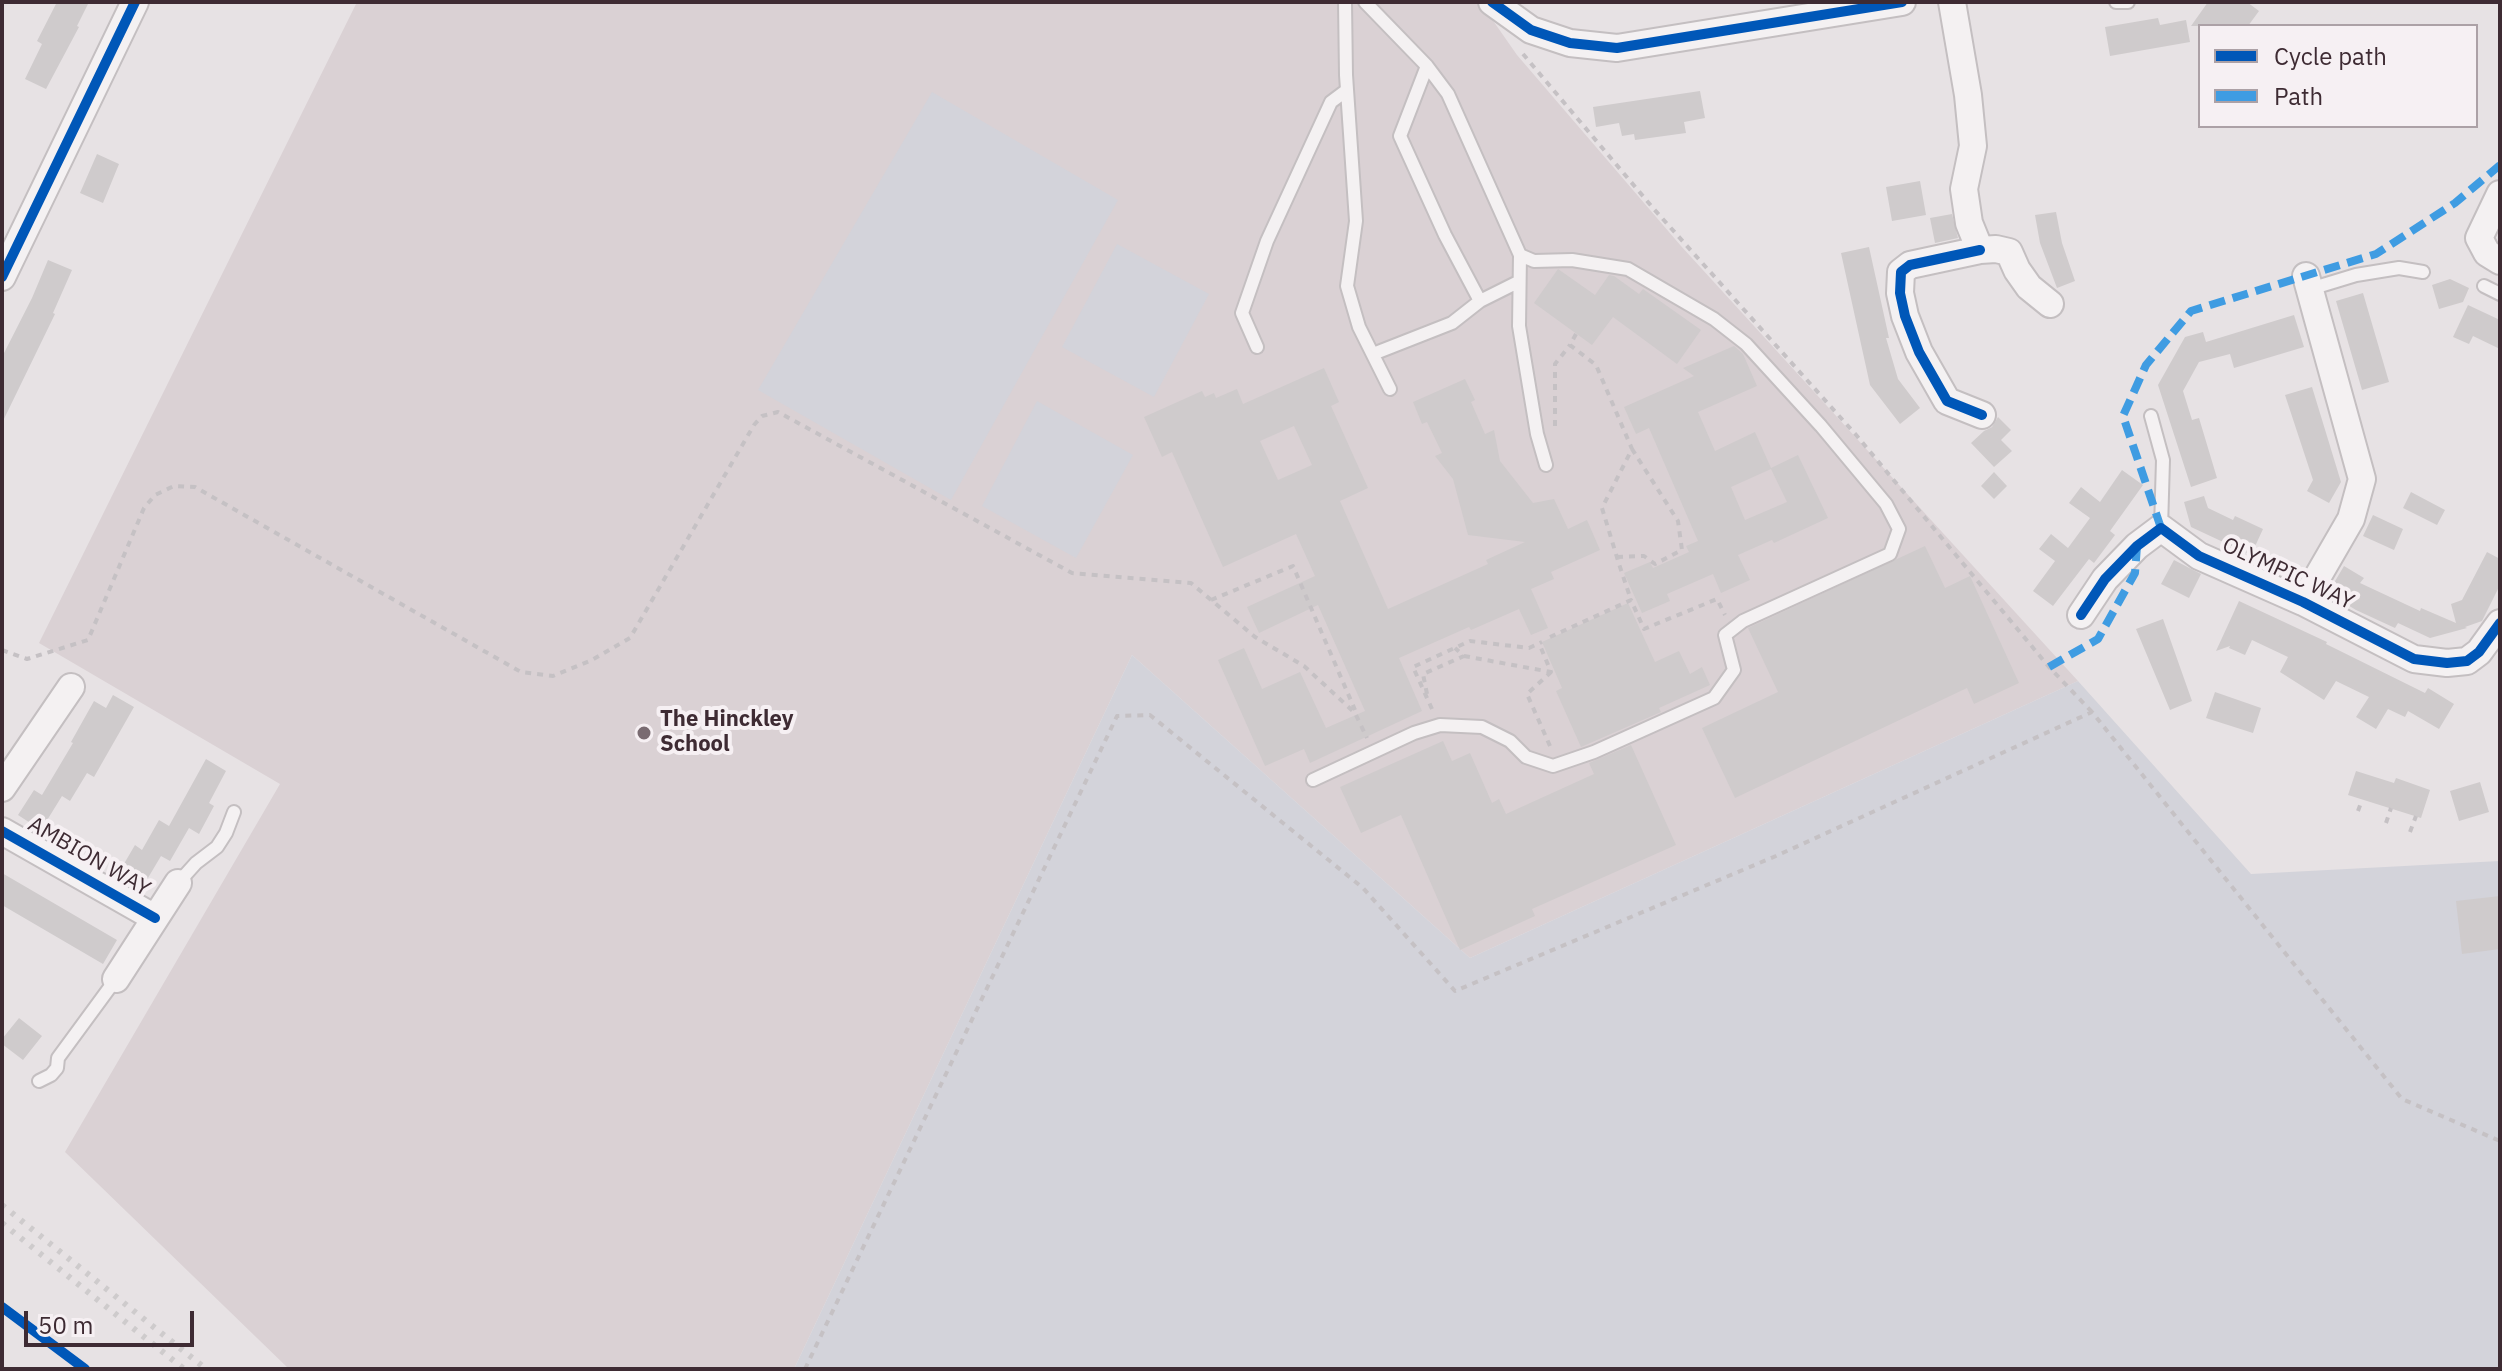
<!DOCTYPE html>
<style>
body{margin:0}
#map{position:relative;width:2502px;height:1371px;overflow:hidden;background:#e7e2e4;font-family:"IBM Plex Sans",sans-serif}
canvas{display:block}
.frame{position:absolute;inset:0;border:4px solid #3e2b33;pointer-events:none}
.legend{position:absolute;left:2198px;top:24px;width:280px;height:104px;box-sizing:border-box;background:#f6f0f3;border:2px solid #aca1a6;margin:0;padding:10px 14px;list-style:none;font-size:24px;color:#3e2b33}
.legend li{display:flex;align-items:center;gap:16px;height:40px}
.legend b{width:40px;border:2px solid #aca1a6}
.scale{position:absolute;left:24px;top:1311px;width:170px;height:36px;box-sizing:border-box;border:4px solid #3e2b33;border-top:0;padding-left:10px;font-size:24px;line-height:28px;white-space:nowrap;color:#3e2b33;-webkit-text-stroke:6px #f6f0f3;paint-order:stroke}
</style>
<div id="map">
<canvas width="2502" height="1371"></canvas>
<div class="frame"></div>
<ul class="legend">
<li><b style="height:10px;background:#0057b8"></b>Cycle path</li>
<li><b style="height:10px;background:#3f9ce2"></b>Path</li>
</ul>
<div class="scale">50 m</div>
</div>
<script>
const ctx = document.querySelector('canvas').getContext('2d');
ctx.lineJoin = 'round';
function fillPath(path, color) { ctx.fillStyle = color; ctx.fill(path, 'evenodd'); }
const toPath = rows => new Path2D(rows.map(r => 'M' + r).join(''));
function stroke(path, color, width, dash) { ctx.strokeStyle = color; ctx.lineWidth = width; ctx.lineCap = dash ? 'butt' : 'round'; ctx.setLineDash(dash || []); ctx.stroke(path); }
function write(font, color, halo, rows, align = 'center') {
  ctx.font = font + ' "IBM Plex Sans",sans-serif'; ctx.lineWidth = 8; ctx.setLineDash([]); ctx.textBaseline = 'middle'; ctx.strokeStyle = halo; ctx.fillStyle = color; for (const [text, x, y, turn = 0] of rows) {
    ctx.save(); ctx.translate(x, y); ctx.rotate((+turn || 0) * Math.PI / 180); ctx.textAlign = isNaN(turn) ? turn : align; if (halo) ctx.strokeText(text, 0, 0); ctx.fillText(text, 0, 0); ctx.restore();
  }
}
fillPath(toPath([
 [357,2,1480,2,1517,55,1681,246,2078,681,1470,958,1132,655,794,1369,289,1369,65,1152,280,784,39,643]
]), '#dad1d4');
fillPath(toPath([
 [932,92,1118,200,951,500,758,390],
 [1117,244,1209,294,1154,397,1062,347],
 [1037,401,1133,455,1076,558,982,506],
 [1132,655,1470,958,2078,681,2251,874,2500,861,2500,1369,794,1369]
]), '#d3d3da');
fillPath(toPath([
 [57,2,89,2,77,26,79,27,46,89,25,79,42,44,37,41],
 [2208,2,2247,2,2259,11,2248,26,2191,26],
 [2158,18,2160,25,2186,20,2190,42,2110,56,2105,27],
 [1700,91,1705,118,1684,122,1686,133,1635,140,1634,134,1622,136,1619,123,1596,127,1593,107],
 [97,154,119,164,103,203,80,193],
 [1920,181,1926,215,1892,221,1886,187],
 [2056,212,2062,243,2075,281,2057,288,2040,243,2035,215],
 [1952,214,1958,238,1935,243,1930,218],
 [1869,247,1889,338,1886,338,1898,379,1920,408,1900,424,1870,385,1841,253],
 [48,260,72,270,53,313,55,314,2,423,2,357,32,298],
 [1558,269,1595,295,1609,275,1614,276,1639,294,1643,289,1701,330,1677,364,1613,317,1592,345,1534,303],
 [2450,279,2469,288,2463,302,2439,309,2432,285],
 [2363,293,2389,382,2362,390,2336,301],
 [2468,305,2500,320,2500,349,2473,336,2469,344,2453,337],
 [2294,315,2304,347,2234,368,2230,354,2199,362,2183,391,2192,420,2199,418,2217,478,2191,487,2158,385,2185,337,2203,332,2206,342],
 [1734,346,1743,354,1757,386,1698,412,1715,451,1755,432,1771,468,1798,455,1828,518,1774,543,1772,540,1738,555,1750,580,1721,593,1713,574,1667,594,1670,601,1642,613,1624,573,1650,562,1653,568,1689,552,1686,546,1698,541,1649,428,1636,434,1624,407,1694,376,1683,368],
 [1771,469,1787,502,1745,520,1731,487],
 [1324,368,1339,402,1331,406,1368,488,1340,501,1388,609,1488,564,1486,560,1525,542,1468,535,1453,479,1435,456,1442,453,1427,422,1422,424,1413,402,1465,379,1475,400,1471,402,1485,434,1494,430,1500,461,1533,503,1554,499,1568,529,1587,520,1600,550,1551,572,1554,579,1531,589,1548,628,1531,635,1519,609,1471,630,1469,627,1399,658,1422,711,1310,763,1304,749,1265,766,1218,660,1244,648,1262,689,1300,672,1326,728,1365,711,1318,605,1259,633,1247,607,1315,576,1296,534,1223,567,1172,452,1162,457,1144,417,1202,391,1205,397,1214,393,1216,398,1237,389,1243,404],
 [1294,426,1312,465,1278,480,1260,441],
 [2312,387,2341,482,2329,503,2307,491,2313,480,2285,395],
 [1998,417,2011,430,2001,440,2012,451,1994,467,1971,443,1984,431,1992,427],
 [2122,470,2143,485,2110,531,2115,535,2094,563,2089,559,2053,606,2033,591,2055,561,2039,549,2051,534,2068,548,2090,518,2069,503,2081,487,2100,502],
 [1994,472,2007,486,1994,499,1981,486],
 [2411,492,2445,510,2437,525,2403,508],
 [2204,496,2208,508,2233,520,2235,516,2263,529,2251,555,2191,527,2184,502],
 [2373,515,2403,529,2394,550,2363,536],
 [1925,546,1945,588,1970,576,2019,683,1974,704,1967,688,1735,798,1702,728,1778,692,1748,628],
 [2487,552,2500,559,2500,585,2482,621,2465,627,2467,628,2430,638,2398,623,2395,628,2356,610,2328,593,2344,566,2364,578,2360,583,2420,611,2421,608,2456,623,2451,604,2462,600],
 [2174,560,2201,574,2189,598,2161,584],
 [2239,601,2327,642,2326,644,2425,693,2428,688,2454,704,2439,729,2408,711,2405,717,2388,709,2376,729,2356,717,2369,697,2336,681,2324,700,2280,672,2288,657,2252,640,2245,655,2229,648,2230,646,2216,651],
 [1628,603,1655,662,1679,651,1690,674,1702,667,1710,685,1659,708,1661,712,1581,747,1556,691,1562,688,1542,642],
 [2163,619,2192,701,2170,710,2136,629],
 [2215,692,2261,708,2253,733,2206,718],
 [113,695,134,707,94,777,87,773,70,801,62,796,41,830,18,815,34,790,42,795,73,743,71,742,94,701,106,708],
 [1443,741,1452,761,1470,753,1492,803,1499,799,1506,814,1594,774,1589,763,1631,745,1676,845,1532,909,1535,916,1460,950,1401,815,1361,833,1340,787],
 [206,759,226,771,209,803,214,806,199,834,189,828,170,861,161,856,142,888,118,874,135,845,142,850,159,820,169,826],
 [2356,771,2394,783,2396,778,2430,790,2421,818,2348,795],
 [2480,782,2489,812,2459,821,2450,791],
 [2,873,117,940,103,964,2,905],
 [2500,896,2500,949,2462,954,2456,901],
 [19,1018,42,1036,23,1060,2,1044,2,1039]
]), '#cfcbcc');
const service = toPath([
 [1345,2,1346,75,1356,221,1347,286,1359,327,1390,389],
 [1365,2,1427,66,1448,94,1520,255,1519,326,1537,434,1546,465],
 [2116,2,2128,2],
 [1427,66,1400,136,1445,235,1480,301],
 [2484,286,2500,294],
 [2310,289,2356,275,2399,268,2423,272],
 [1257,347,1242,313,1267,241,1331,102,1347,90],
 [1373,354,1452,323,1480,301,1518,282],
 [2151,416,2163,460,2161,528],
 [1313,780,1414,733,1440,725,1482,727,1510,741,1526,757,1553,766,1594,752,1714,698,1734,670,1725,635,1743,621,1890,554,1899,529,1886,504,1821,426,1746,344,1714,319,1628,269,1572,260,1534,261,1520,255],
 [178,883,196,863,217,847,226,833,234,812],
 [39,1081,51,1075,57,1068,58,1058,116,979]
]);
const minor = toPath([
 [1492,2,1531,30,1570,43,1617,48,1902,2],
 [1952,2,1968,95,1973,146,1964,189,1969,223,1980,250,1996,249,2009,252,2017,270,2029,287,2050,304],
 [2500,194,2479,238,2487,253,2500,261],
 [1980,250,1910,265,1901,272,1900,293,1905,316,1919,352,1947,401,1982,415],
 [2,277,135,2],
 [2303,602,2351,519,2362,479,2306,276],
 [2081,615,2105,579,2137,546,2161,528,2199,556,2303,602,2414,659,2447,663,2467,661,2479,652,2500,623],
 [2,788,71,687],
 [2,831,155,918],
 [116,979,178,883]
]);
stroke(service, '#c4bfc1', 16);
stroke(minor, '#c4bfc1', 30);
stroke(toPath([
 [1523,54,1653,208,1857,436,2049,667,2092,712],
 [1576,334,1570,345,1596,365,1632,449],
 [1555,426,1555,364,1570,345],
 [1617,557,1644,556,1655,564,1682,550,1678,521,1632,449,1602,508,1619,564,1631,600],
 [1211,600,1293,566,1355,710],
 [1550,637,1631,600,1644,629,1717,599,1725,615],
 [2,650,27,659,88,640,144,508,155,495,174,486,195,487,521,672,553,676,592,660,630,638,754,425,762,416,778,412,1072,573,1191,583,1255,637,1304,666,1355,713,1367,738],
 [1464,656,1551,672,1539,643],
 [1427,694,1423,674,1464,656,1455,648],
 [1432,709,1413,667,1470,641,1529,648,1542,642],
 [1550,746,1527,694,1551,672],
 [2358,811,2362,800],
 [2386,823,2391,808],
 [2410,832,2416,816],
 [805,1369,1117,716,1150,715,1363,888,1455,991,1776,856,2092,712,2402,1099,2500,1141]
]), '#c5c1c4', 4, [6, 6]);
stroke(service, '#f4f1f2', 12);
stroke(minor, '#f4f1f2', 26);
stroke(toPath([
 [2,1205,206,1369],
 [2,1223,184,1369]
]), '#cecbcc', 6, [4, 8]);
stroke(toPath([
 [2161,528,2123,416,2146,365,2191,311,2376,254,2455,203,2500,165],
 [2049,667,2098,639,2135,573,2137,546]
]), '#3f9ce2', 8, [16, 8]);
stroke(toPath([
 [1492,2,1531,30,1570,43,1617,48,1902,2],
 [1980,250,1910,265,1901,272,1900,293,1905,316,1919,352,1947,401,1982,415],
 [2,277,135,2],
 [2081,615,2105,579,2137,546,2161,528,2199,556,2303,602,2414,659,2447,663,2467,661,2479,652,2500,623],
 [2,831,155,918],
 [2,1307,85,1369]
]), '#0057b8', 10);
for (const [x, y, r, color] of [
 [644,733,8,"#796b71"]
]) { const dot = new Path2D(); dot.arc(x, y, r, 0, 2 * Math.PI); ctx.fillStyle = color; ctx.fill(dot); stroke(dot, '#f6f0f3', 3); }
write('22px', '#3e2b33', '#f6f0f3', [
 ["OLYMPIC WAY",2288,574,25],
 ["AMBION WAY",89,857,30]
]);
write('bold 22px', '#3e2b33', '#f6f0f3', [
 ["The Hinckley",660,720],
 ["School",660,745]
], 'left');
</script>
